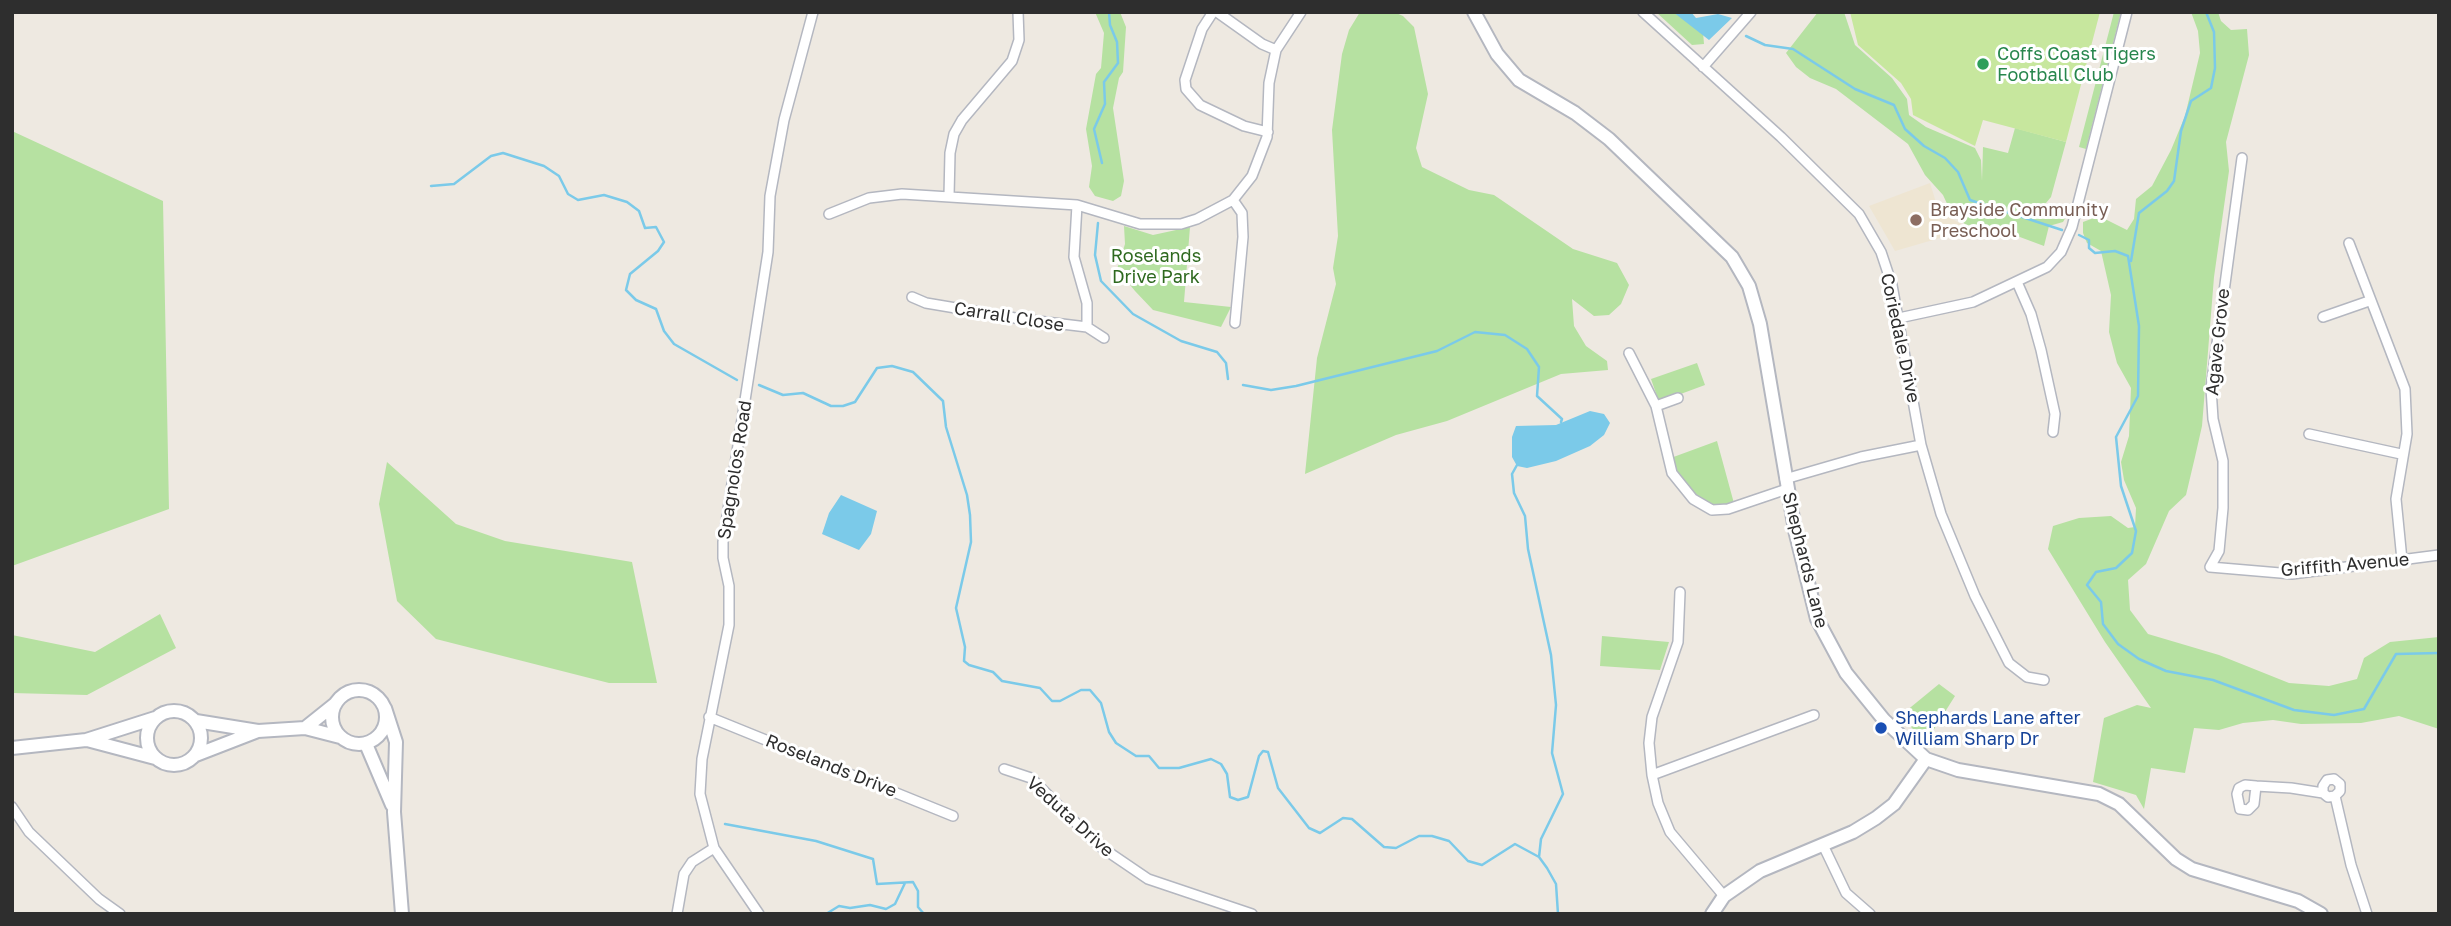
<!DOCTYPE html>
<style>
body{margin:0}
#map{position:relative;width:2451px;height:926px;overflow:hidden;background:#eee9e1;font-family:"Golos Text",sans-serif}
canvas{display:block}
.frame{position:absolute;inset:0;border:14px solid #2e2e2e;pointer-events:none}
</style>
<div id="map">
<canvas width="2451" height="926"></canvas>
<div class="frame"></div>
</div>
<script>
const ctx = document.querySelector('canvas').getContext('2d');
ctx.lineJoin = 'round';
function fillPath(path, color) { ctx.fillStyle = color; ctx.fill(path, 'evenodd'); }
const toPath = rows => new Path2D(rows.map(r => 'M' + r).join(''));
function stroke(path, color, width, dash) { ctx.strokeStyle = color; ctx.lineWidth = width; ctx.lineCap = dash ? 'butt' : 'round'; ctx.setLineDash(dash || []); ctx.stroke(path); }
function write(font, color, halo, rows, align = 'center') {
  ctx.font = font + ' "Golos Text",sans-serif'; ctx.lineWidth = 6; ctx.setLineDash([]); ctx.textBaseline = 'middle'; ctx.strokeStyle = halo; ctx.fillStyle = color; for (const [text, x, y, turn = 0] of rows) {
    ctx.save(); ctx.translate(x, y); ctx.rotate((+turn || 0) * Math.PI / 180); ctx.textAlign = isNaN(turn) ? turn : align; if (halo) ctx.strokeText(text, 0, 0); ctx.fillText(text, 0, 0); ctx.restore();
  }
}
fillPath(toPath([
 [1930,183,1939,212,1971,229,1895,251,1869,206]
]), '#eee5d2');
fillPath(toPath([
 [1095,12,1120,12,1126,27,1123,72,1119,78,1113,108,1124,181,1121,196,1113,201,1095,196,1089,187,1092,166,1086,129,1096,74,1101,68,1104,33],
 [1360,12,1394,12,1403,16,1414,27,1428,94,1416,148,1422,167,1469,190,1494,195,1573,249,1617,263,1629,285,1621,304,1609,315,1594,316,1572,299,1574,326,1586,346,1607,361,1608,370,1561,374,1447,421,1396,435,1305,474,1317,358,1336,284,1333,268,1338,236,1332,130,1342,54,1349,30],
 [1656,12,1673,12,1703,32,1704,44,1692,45],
 [1818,12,1844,12,1855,45,1892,78,1907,99,1909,115,1926,127,1975,148,1981,160,1982,181,1983,147,2008,153,2015,128,2066,142,2051,197,2041,209,2056,206,2064,209,2066,217,2063,222,2049,226,2044,246,1993,227,1966,225,1950,210,1943,195,1925,175,1908,144,1836,89,1810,78,1796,67,1786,53],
 [2114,12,2121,12,2086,149,2079,147],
 [2191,12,2218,12,2221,21,2231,30,2247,29,2249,55,2226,142,2229,171,2214,277,2202,426,2195,457,2186,495,2169,511,2146,564,2128,580,2130,610,2148,634,2219,655,2289,683,2329,686,2357,679,2364,658,2390,642,2439,637,2439,729,2399,716,2361,723,2301,724,2273,720,2243,723,2219,730,2194,728,2185,773,2151,768,2144,809,2136,795,2093,782,2104,718,2137,705,2151,708,2105,642,2048,549,2053,526,2079,518,2111,516,2128,528,2135,527,2136,508,2124,480,2121,462,2129,436,2131,388,2117,363,2109,332,2111,295,2101,251,2087,243,2083,233,2083,222,2099,216,2127,230,2134,219,2136,199,2152,186,2171,150,2185,116,2200,53,2198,31],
 [12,131,163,201,169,509,12,566],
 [1124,226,1153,235,1190,227,1184,302,1231,307,1221,327,1153,310,1135,291,1117,269,1125,244],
 [1697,363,1705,385,1659,402,1651,379],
 [1717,441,1735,507,1712,510,1693,499,1668,459],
 [387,462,456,524,505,541,632,562,657,683,609,683,436,639,397,601,379,504],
 [160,614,176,648,87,695,12,693,12,635,95,652],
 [1602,636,1669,642,1660,670,1600,666],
 [1939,684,1955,696,1926,742,1900,716]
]), '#b6e1a1');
fillPath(toPath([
 [1850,12,2100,12,2066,142,1983,120,1975,146,1913,115,1911,99,1901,83,1858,45]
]), '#c7e79e');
fillPath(toPath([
 [1673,12,1691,12,1696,18,1718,14,1732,18,1709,40],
 [1590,411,1604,414,1610,423,1604,435,1590,446,1556,461,1527,468,1517,466,1512,457,1512,437,1516,426,1556,425],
 [841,495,877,511,871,534,859,550,822,534,829,513]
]), '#7bcae9');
stroke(toPath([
 [1746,36,1765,45,1793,49,1855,89,1894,105,1905,129,1924,146,1945,158,1958,172,1970,200,2062,230],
 [1102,163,1094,129,1105,104,1104,82,1118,63,1117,42,1110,25,1109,12],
 [431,186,454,184,491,156,503,153,544,166,559,176,568,194,578,200,604,195,627,202,639,211,645,228,656,227,664,242,658,251,630,274,626,290,636,300,656,309,664,331,674,344,737,380],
 [1098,223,1095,255,1101,281,1133,314,1181,341,1217,352,1226,363,1228,379],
 [2079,235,2089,240,2089,248,2095,253,2115,251,2128,256,2139,326,2138,396,2116,437,2121,486,2136,531,2132,553,2116,568,2096,572,2087,585,2101,602,2103,624,2118,644,2139,659,2166,671,2213,680,2294,710,2334,715,2364,709,2396,654,2439,653],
 [2131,261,2139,213,2167,191,2174,181,2181,131,2191,101,2211,88,2215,68,2214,32,2206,12],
 [759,385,783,395,803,393,831,406,843,406,855,402,877,368,892,366,913,372,943,401,946,427,967,495,970,515,971,542,956,608,965,647,964,661,969,665,993,672,1002,681,1040,688,1052,701,1060,701,1081,690,1090,690,1101,703,1109,732,1116,743,1136,756,1149,756,1159,768,1179,768,1211,759,1221,764,1227,774,1230,797,1238,800,1248,797,1259,756,1263,751,1268,752,1278,788,1309,828,1320,833,1343,818,1352,819,1384,847,1396,848,1419,836,1432,836,1449,841,1468,861,1482,865,1515,844,1539,857,1547,868,1556,884,1558,914],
 [1243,385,1271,390,1296,386,1437,351,1475,332,1505,335,1527,349,1539,367,1537,396,1562,419,1561,422],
 [1517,465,1512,474,1514,493,1525,516,1528,549,1551,655,1556,705,1552,753,1563,794,1541,839,1539,857],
 [725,824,816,841,873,859,877,884,913,882,918,891,918,907,924,914],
 [826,914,839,906,850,908,870,905,886,909,895,904,905,883]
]), '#7bcae9', 2.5);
const street = toPath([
 [1213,12,1202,29,1185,80,1186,89,1200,105,1244,126,1268,132],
 [1217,12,1262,44,1276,50],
 [1643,12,1781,137,1859,214,1881,252,1892,285,1921,445,1941,514,1975,596,2009,663,2027,677,2044,680],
 [1703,67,1751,12],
 [2242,158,2211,388,2213,419,2223,461,2223,508,2219,551,2210,567,2292,574,2439,555],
 [949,196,950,153,954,134,962,120,1012,61,1019,40,1018,12],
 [1233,200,1242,213,1243,237,1235,323],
 [1077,205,1074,257,1087,303,1087,327],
 [829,214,869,198,902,194,1077,205,1140,224,1181,224,1197,219,1233,200,1252,176,1267,137,1269,83,1276,50,1301,12],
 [2349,243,2405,389,2407,434,2396,499,2402,560],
 [2017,282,2031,314,2041,350,2055,414,2053,432],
 [912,297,926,303,1021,319,1087,327,1104,338],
 [2323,317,2369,301],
 [1899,318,1973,302,2047,267,2061,252,2072,227,2127,12],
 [1629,353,1656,406,1672,473,1693,499,1712,510,1728,509,1787,489],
 [1656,406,1678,398],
 [2309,434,2401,454],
 [1785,479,1861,457,1921,445],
 [1680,592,1678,642,1652,717,1649,743,1652,775,1658,803,1670,832,1724,896],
 [709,717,953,816],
 [1004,769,1031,778,1098,845,1148,879,1252,914],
 [1652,775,1814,715],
 [2256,786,2254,804,2248,810,2240,809,2237,794,2239,788,2245,785,2256,786,2291,788,2323,793,2328,797,2335,796,2340,791,2340,784,2334,779,2327,780,2323,786,2323,793],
 [2335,796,2351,865,2367,914],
 [12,807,29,832,99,899,120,914],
 [1823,845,1846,893,1870,914],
 [677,914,684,874,692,862,714,848],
 [759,914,714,848,700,794,702,759,729,625,729,586,723,558,723,542,768,252,770,196,784,120,813,12]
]);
const secondary = toPath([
 [1474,12,1497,54,1519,80,1575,113,1609,139,1732,257,1749,286,1760,324,1795,530,1817,619,1846,673,1884,720,1926,759,1958,770,2099,794,2119,804,2176,859,2192,869,2298,901,2321,914],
 '332 717a27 27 0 1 1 54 0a27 27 0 1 1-54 0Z',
 [385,708,396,742,394,812,402,914],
 '147 738a27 27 0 1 1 54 0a27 27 0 1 1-54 0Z',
 [196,721,258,731,305,728,340,737],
 [305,728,335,704],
 [87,740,155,758],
 [366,744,392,805],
 [12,748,86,740,155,718],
 [196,755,258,731],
 [1712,914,1724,896,1760,871,1853,832,1876,818,1894,804,1926,759]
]);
stroke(street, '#b4b7c0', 12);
stroke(secondary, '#b4b7c0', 16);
stroke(street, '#fff', 9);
stroke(secondary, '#fff', 12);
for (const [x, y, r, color] of [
 [1983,64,7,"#2e9e5b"],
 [1916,220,7,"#8d6e63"],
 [1881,728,7,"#1a4fb4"]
]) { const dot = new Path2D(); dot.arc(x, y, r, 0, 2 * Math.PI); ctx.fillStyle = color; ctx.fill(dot); stroke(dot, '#fff', 2.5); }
write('18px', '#27864d', '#fff', [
 ["Coffs Coast Tigers",1997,54],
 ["Football Club",1997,75]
], 'left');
write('18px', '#785e54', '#fff', [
 ["Brayside Community",1930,210],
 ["Preschool",1930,231]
], 'left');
write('18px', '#2e691f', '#fff', [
 ["Roselands",1156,256],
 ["Drive Park",1156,277]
]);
write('18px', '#2e2e2e', '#fff', [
 ["Carrall Close",1009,317,9],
 ["Coriedale Drive",1900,338,78],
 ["Agave Grove",2218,342,-84],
 ["Spagnolos Road",735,470,-81],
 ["Shephards Lane",1805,560,76],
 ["Griffith Avenue",2345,565,-5],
 ["Roselands Drive",831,766,22],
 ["Veduta Drive",1070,817,42]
]);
write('18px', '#164399', '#fff', [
 ["Shephards Lane after",1895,718],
 ["William Sharp Dr",1895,739]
], 'left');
</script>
